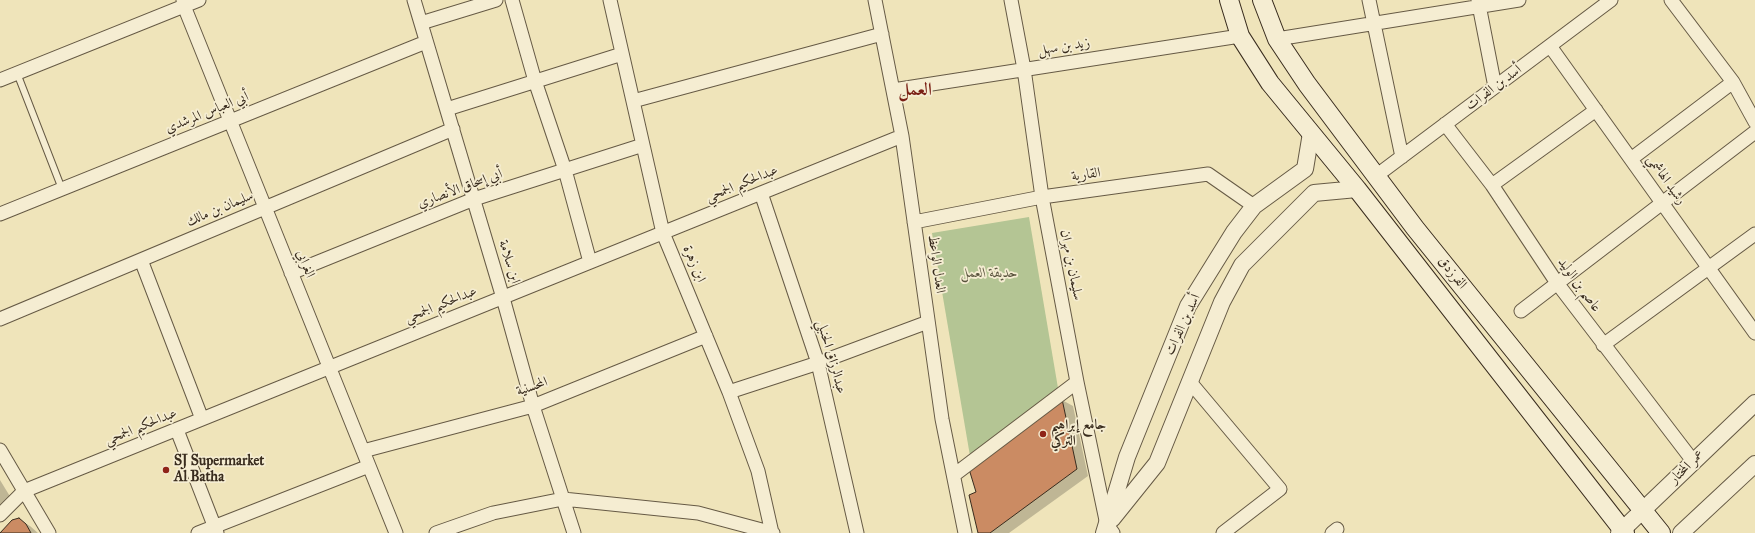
<!DOCTYPE html>
<meta charset="utf-8">
<style>
body{margin:0}
canvas{display:block;background:#efe4ba}
</style>
<canvas width="1755" height="533"></canvas>
<script>
const ctx = document.querySelector('canvas').getContext('2d');
ctx.lineJoin = 'round';
function fillPath(path, color) { ctx.fillStyle = color; ctx.fill(path, 'evenodd'); }
const toPath = rows => new Path2D(rows.map(r => 'M' + r).join(''));
function stroke(path, color, width, dash) { ctx.strokeStyle = color; ctx.lineWidth = width; ctx.lineCap = dash ? 'butt' : 'round'; ctx.setLineDash(dash || []); ctx.stroke(path); }
function write(font, color, halo, rows, align = 'center') {
  ctx.font = font + ' "IM FELL Great Primer",Amiri,serif'; ctx.lineWidth = 3.5; ctx.setLineDash([]); ctx.textBaseline = 'middle'; ctx.strokeStyle = halo; ctx.fillStyle = color; for (const [text, x, y, turn = 0] of rows) {
    ctx.save(); ctx.translate(x, y); ctx.rotate((+turn || 0) * Math.PI / 180); ctx.textAlign = isNaN(turn) ? turn : align; if (halo) ctx.strokeText(text, 0, 0); ctx.fillText(text, 0, 0); ctx.restore();
  }
}
fillPath(toPath([
 [1029,217,1058,388,970,456,932,233]
]), '#b4c594');
fillPath(toPath([
 [1062,400,1073,406,1088,476,1009,533,979,533,978,493],
 [0,480,11,498,0,510],
 [18,519,30,526,38,533,1,533]
]), '#0003');
const building = toPath([
 [1062,399,1077,469,990,533,978,533,969,495,976,492,969,469,1062,399],
 [19,518,26,524,31,533,0,533,12,520,19,518]
]);
fillPath(building, '#cb8b63');
stroke(building, '#392c1e', 1);
const service = toPath([
 [17,73,62,189]
]);
const minor = toPath([
 [183,0,184,6,396,533],
 [414,0,503,298,533,406,574,533],
 [512,0,535,81,565,170,590,262],
 [610,0,663,233,729,392,758,471,772,533],
 [875,0,902,136,942,419,965,533],
 [1011,0,1024,69,1042,197,1077,382,1107,525,1113,533],
 [1369,0,1402,157],
 [1478,0,1495,87],
 [1671,0,1733,82,1755,122],
 [421,23,496,0],
 [1277,39,1519,0],
 [1550,46,1755,333],
 [0,80,199,0],
 [893,90,1240,36],
 [633,101,882,34],
 [447,109,622,54],
 [1445,124,1492,185,1557,283,1693,461],
 [1631,159,1733,82],
 [1376,176,1611,0],
 [1492,185,1596,110],
 [761,193,818,363,857,533],
 [0,214,426,42],
 [914,222,1042,197,1208,174,1254,206],
 [141,260,202,419],
 [291,273,474,199,643,145],
 [1521,311,1755,132],
 [0,319,453,129],
 [1603,345,1755,234],
 [1190,382,1280,489,1223,533],
 [729,392,818,363,928,322],
 [177,430,217,533],
 [0,450,49,533],
 [363,451,533,406,706,336],
 [954,475,1077,382],
 [0,515,24,491,902,136],
 [198,533,369,466],
 [436,533,493,513,563,499,698,513,773,533],
 [1332,533,1337,529]
]);
const tertiary = toPath([
 [1112,519,1157,463,1222,302,1242,265,1314,193,1357,189],
 [1104,533,1127,457,1188,306,1234,232,1254,206,1305,169,1311,133],
 [1619,533,1755,403],
 [1681,533,1755,464]
]);
const secondary = toPath([
 [1229,0,1240,36,1270,83,1357,189,1625,533],
 [1262,0,1277,39,1307,84,1415,228,1661,533]
]);
stroke(service, '#665a45', 8);
stroke(minor, '#665a45', 15);
stroke(tertiary, '#665a45', 18);
stroke(secondary, '#392c1e', 20);
stroke(service, '#f5edd2', 6);
stroke(minor, '#f5edd2', 13);
stroke(tertiary, '#f5edd2', 16);
stroke(secondary, '#f5edd2', 18);
for (const [x, y, r, color] of [
 [1043,434,4,"#8f2418"],
 [166,470,4,"#8f2418"]
]) { const dot = new Path2D(); dot.arc(x, y, r, 0, 2 * Math.PI); ctx.fillStyle = color; ctx.fill(dot); stroke(dot, '#f5edd2', 1.5); }
write('14px', '#392c1e', '#f5edd2', [
 ["زيد بن سهل",1064,47,-9],
 ["أسد بن الفرات",1494,88,-37],
 ["أبي العباس المرشدي",207,113,-22],
 ["القارية",1086,175,-8],
 ["رشيد الهاشمي",1666,180,55],
 ["عبدالحكيم الجمحي",742,184,-22],
 ["أبي إسحاق الأنصاري",460,189,-20],
 ["سليمان بن مالك",220,209,-23],
 ["ابن سلامة",509,262,73],
 ["الغرابي",305,264,68],
 ["ابن زهرة",694,264,67],
 ["العدل الواعظ",936,264,82],
 ["سليمان بن مهران",1071,265,79],
 ["الفرزدق",1452,273,51],
 ["عاصم بن الوليد",1579,285,54],
 ["عبدالحكيم الجمحي",441,305,-22],
 ["أسد بن الفرات",1183,325,-65],
 ["عبدالرزاق الحنبلي",831,357,74],
 ["المحسنية",532,387,-19],
 ["عبدالحكيم الجمحي",141,427,-22],
 ["عمر المختار",1687,467,-44]
]);
write('italic 14px', '#58523c', '#f5edd2', [
 ["حديقة العمل",989,274]
]);
write('bold 14px', '#392c1e', '#f5edd2', [
 ["جامع إبراهيم",1051,426],
 ["التركي",1051,442],
 ["SJ Supermarket",174,462],
 ["Al Batha",174,478]
], 'left');
write('bold 18px', '#7a1f14', '#f5edd2', [
 ["العمل",915,91]
]);
</script>
